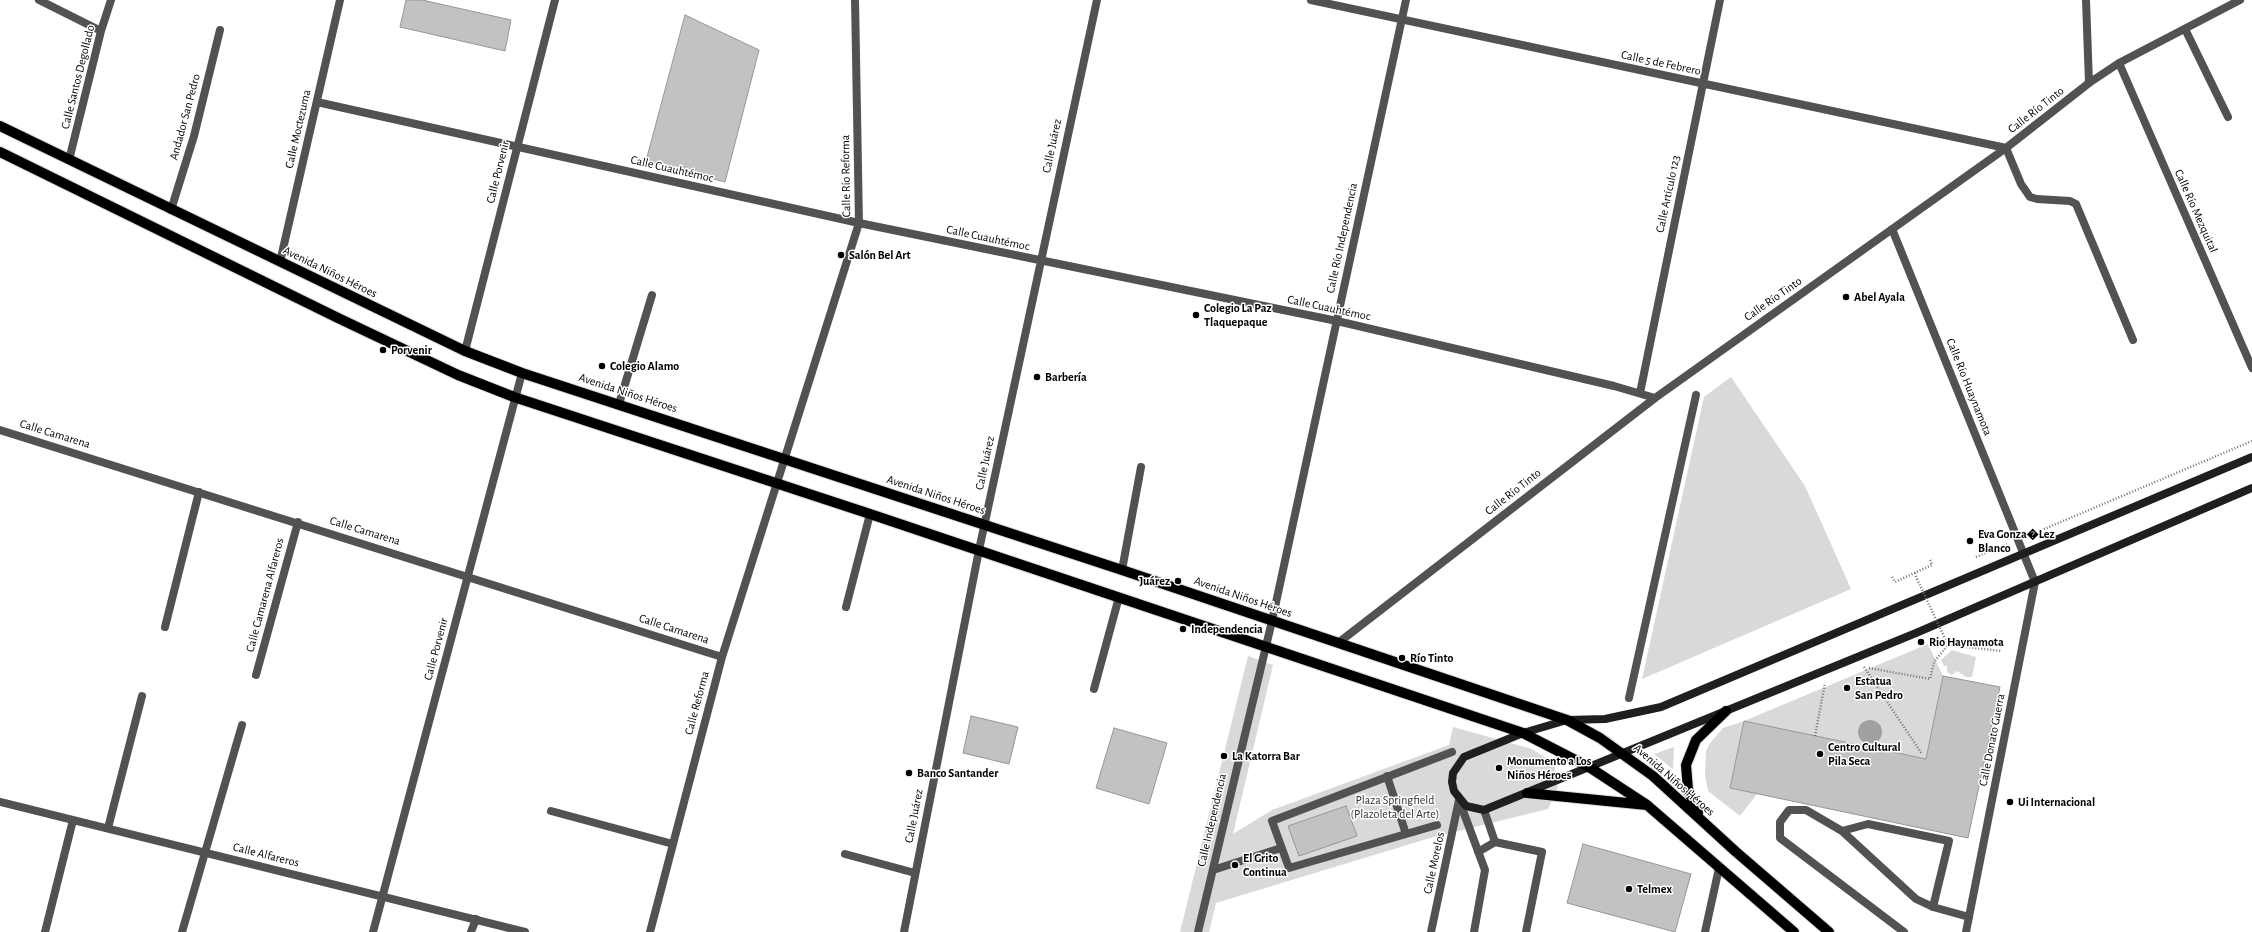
<!DOCTYPE html>
<meta charset="utf-8">
<style>
body{margin:0}
canvas{display:block;background:#fff}
</style>
<canvas width="2252" height="932"></canvas>
<script>
const ctx = document.querySelector('canvas').getContext('2d');
ctx.lineJoin = 'round';
function fillPath(path, color) { ctx.fillStyle = color; ctx.fill(path, 'evenodd'); }
const toPath = rows => new Path2D(rows.map(r => 'M' + r).join(''));
function stroke(path, color, width, dash) { ctx.strokeStyle = color; ctx.lineWidth = width; ctx.lineCap = dash ? 'butt' : 'round'; ctx.setLineDash(dash || []); ctx.stroke(path); }
function write(font, color, halo, rows, align = 'center') {
  ctx.font = font + ' "Alegreya Sans",sans-serif'; ctx.lineWidth = 3; ctx.setLineDash([]); ctx.textBaseline = 'middle'; ctx.strokeStyle = halo; ctx.fillStyle = color; for (const [text, x, y, turn = 0] of rows) {
    ctx.save(); ctx.translate(x, y); ctx.rotate((+turn || 0) * Math.PI / 180); ctx.textAlign = isNaN(turn) ? turn : align; if (halo) ctx.strokeText(text, 0, 0); ctx.fillText(text, 0, 0); ctx.restore();
  }
}
fillPath(toPath([
 [1731,377,1805,486,1851,589,1642,679,1704,397],
 [1928,644,1943,676,1926,759,1744,721,1730,788,1757,794,1740,816,1708,791,1705,775,1706,751,1710,743,1723,728,1744,721],
 [1952,650,1976,657,1972,677,1966,677,1957,671,1952,675,1947,672,1947,666,1944,666,1941,660],
 [1248,656,1273,665,1233,834,1272,810,1449,745,1453,727,1532,749,1554,763,1558,787,1548,809,1430,838,1216,903,1209,932,1180,932],
 [1674,747,1673,769,1654,754]
]), '#d9d9d9');
fillPath(toPath([
 '1858 732a12 12 0 1 1 24 0a12 12 0 1 1-24 0Z'
]), '#a0a0a0');
const building = toPath([
 [406,0,422,0,511,20,505,51,400,27,406,0],
 [685,15,759,50,725,182,646,161,685,15],
 [1943,676,2000,687,1968,838,1730,788,1744,721,1926,759,1943,676],
 [971,716,1018,727,1009,764,963,753,971,716],
 [1114,728,1167,743,1149,804,1096,788,1114,728],
 [1346,806,1357,836,1299,856,1288,826,1346,806],
 [1583,844,1691,874,1675,932,1567,903,1583,844]
]);
fillPath(building, '#c2c2c2');
stroke(building, '#969696', 1);
const primary = toPath([
 [0,126,465,351,522,373,1122,570,1567,720,1600,738,1653,776,1735,851,1829,932],
 [0,152,338,318,458,375,514,397,870,514,1523,733,1589,767,1647,805,1794,932],
 [1527,793,1647,805],
 [1698,813,1688,790,1686,765,1696,740,1726,711]
]);
stroke(primary, '#dbdbdb', 12);
stroke(toPath([
 [2030,535,2252,441],
 [1976,557,2007,544],
 [1915,573,1917,579],
 [1892,577,1895,582,1932,565,1930,559],
 [1864,667,1922,754],
 [1869,668,1930,679,1934,662,1948,645,2002,651],
 [1815,736,1825,683]
]), '#747474', 2.5, [1, 2]);
stroke(toPath([
 [619,404,652,295],
 [1122,570,1141,467],
 [846,607,870,514],
 [1094,689,1119,597],
 [1459,800,1485,870,1474,932],
 [1484,810,1495,842],
 [551,811,673,844],
 [1842,831,1868,824,1949,841,1933,907],
 [1478,852,1495,842,1542,852,1526,932],
 [471,932,476,919],
 [1904,932,1780,838,1780,822,1789,810,1806,810,1842,831,1916,899,1933,907,1969,917]
]), '#525252', 8);
stroke(toPath([
 [1629,698,1696,395],
 [1387,776,1406,834],
 [1437,825,1289,868,1272,821,1452,752],
 [1213,870,1281,848],
 [1198,932,1272,621]
]), '#525252', 8);
stroke(toPath([
 [39,0,101,31],
 [1311,0,2006,148],
 [2086,0,2089,83],
 [2185,29,2228,117],
 [2119,63,2252,368],
 [317,102,859,223,1337,321,1614,386,1655,398],
 [2006,148,2021,184,2030,197,2037,199,2070,201,2076,204,2133,340],
 [69,160,101,31,111,0],
 [171,210,194,136,220,30],
 [1892,229,2035,582,1966,932],
 [280,262,340,0],
 [465,351,555,0],
 [1640,393,1720,0],
 [0,430,722,657],
 [1272,621,1406,0],
 [165,627,199,492],
 [1338,643,1655,398,2006,148,2089,83,2119,63,2240,0],
 [256,675,298,522],
 [0,802,525,932],
 [108,828,142,696],
 [845,854,915,873],
 [45,932,73,820],
 [182,932,242,725],
 [373,932,522,373],
 [650,932,722,657,859,223,855,0],
 [904,932,979,550,1097,0],
 [1431,932,1459,800],
 [1705,932,1719,868]
]), '#525252', 8);
stroke(toPath([
 [2252,457,1661,707,1605,719,1567,720,1523,733,1464,757,1453,773,1452,782,1454,791,1466,806,1484,810,1916,633,2252,488]
]), '#1f1f1f', 8);
stroke(primary, '#000', 10);
stroke(toPath([
 [1917,579,1948,645]
]), '#747474', 2.5, [1, 2]);
for (const [x, y, r, color] of [
 [841,255,4,"#000"],
 [1846,297,4,"#000"],
 [1196,315,4,"#000"],
 [383,350,4,"#000"],
 [602,366,4,"#000"],
 [1037,377,4,"#000"],
 [1970,541,4,"#000"],
 [1178,581,4,"#000"],
 [1183,629,4,"#000"],
 [1921,642,4,"#000"],
 [1402,658,4,"#000"],
 [1847,688,4,"#000"],
 [1820,754,4,"#000"],
 [1224,756,4,"#000"],
 [1499,768,4,"#000"],
 [909,773,4,"#000"],
 [2010,802,4,"#000"],
 [1235,865,4,"#000"],
 [1629,889,4,"#000"]
]) { const dot = new Path2D(); dot.arc(x, y, r, 0, 2 * Math.PI); ctx.fillStyle = color; ctx.fill(dot); stroke(dot, '#fff', 1.5); }
write('12px', '#000', '#fff', [
 ["Calle 5 de Febrero",1661,63,12],
 ["Calle Santos Degollado",78,77,-76],
 ["Calle Río Tinto",2036,110,-38],
 ["Andador San Pedro",185,117,-75],
 ["Calle Moctezuma",298,129,-77],
 ["Calle Juárez",1052,146,-78],
 ["Calle Cuauhtémoc",672,169,13],
 ["Calle Porvenir",498,172,-76],
 ["Calle Río Reforma",846,176,-91],
 ["Calle Artículo 123",1668,194,-78],
 ["Calle Río Mezquital",2196,211,66],
 ["Calle Cuauhtémoc",988,238,12],
 ["Calle Río Independencia",1342,238,-78],
 ["Avenida Niños Héroes",330,272,26],
 ["Calle Río Tinto",1773,299,-35],
 ["Calle Cuauhtémoc",1329,308,12],
 ["Calle Río Huaynamota",1969,387,68],
 ["Avenida Niños Héroes",628,393,18],
 ["Calle Camarena",55,434,17],
 ["Calle Juárez",985,463,-78],
 ["Calle Río Tinto",1513,492,-38],
 ["Avenida Niños Héroes",936,495,18],
 ["Calle Camarena",365,531,17],
 ["Calle Camarena Alfareros",265,595,-75],
 ["Avenida Niños Héroes",1243,597,19],
 ["Calle Camarena",674,629,18],
 ["Calle Porvenir",436,649,-75],
 ["Calle Reforma",697,703,-75],
 ["Calle Donato Guerra",1992,740,-79],
 ["Avenida Niños Héroes",1674,780,41],
 ["Calle Juárez",914,816,-79],
 ["Calle Independencia",1212,820,-77],
 ["Calle Alfareros",266,855,14],
 ["Calle Morelos",1434,863,-78]
]);
write('bold 12px', '#000', '#fff', [
 ["Salón Bel Art",849,255],
 ["Abel Ayala",1854,297],
 ["Colegio La Paz",1204,308],
 ["Tlaquepaque",1204,322],
 ["Porvenir",391,350],
 ["Colegio Alamo",610,366],
 ["Barbería",1045,377],
 ["Eva Gonza�Lez",1978,534],
 ["Blanco",1978,548],
 ["Juárez",1170,581,"right"],
 ["Independencia",1191,629],
 ["Rio Haynamota",1929,642],
 ["Río Tinto",1410,658],
 ["Estatua",1855,681],
 ["San Pedro",1855,695],
 ["Centro Cultural",1828,747],
 ["Pila Seca",1828,761],
 ["La Katorra Bar",1232,756],
 ["Monumento a Los",1507,761],
 ["Niños Héroes",1507,775],
 ["Banco Santander",917,773],
 ["Ui Internacional",2018,802],
 ["El Grito",1243,858],
 ["Continua",1243,872],
 ["Telmex",1637,889]
], 'left');
write('12px', '#303030', '#fff', [
 ["Plaza Springfield",1395,800],
 ["(Plazoleta del Arte)",1395,814]
]);
</script>
